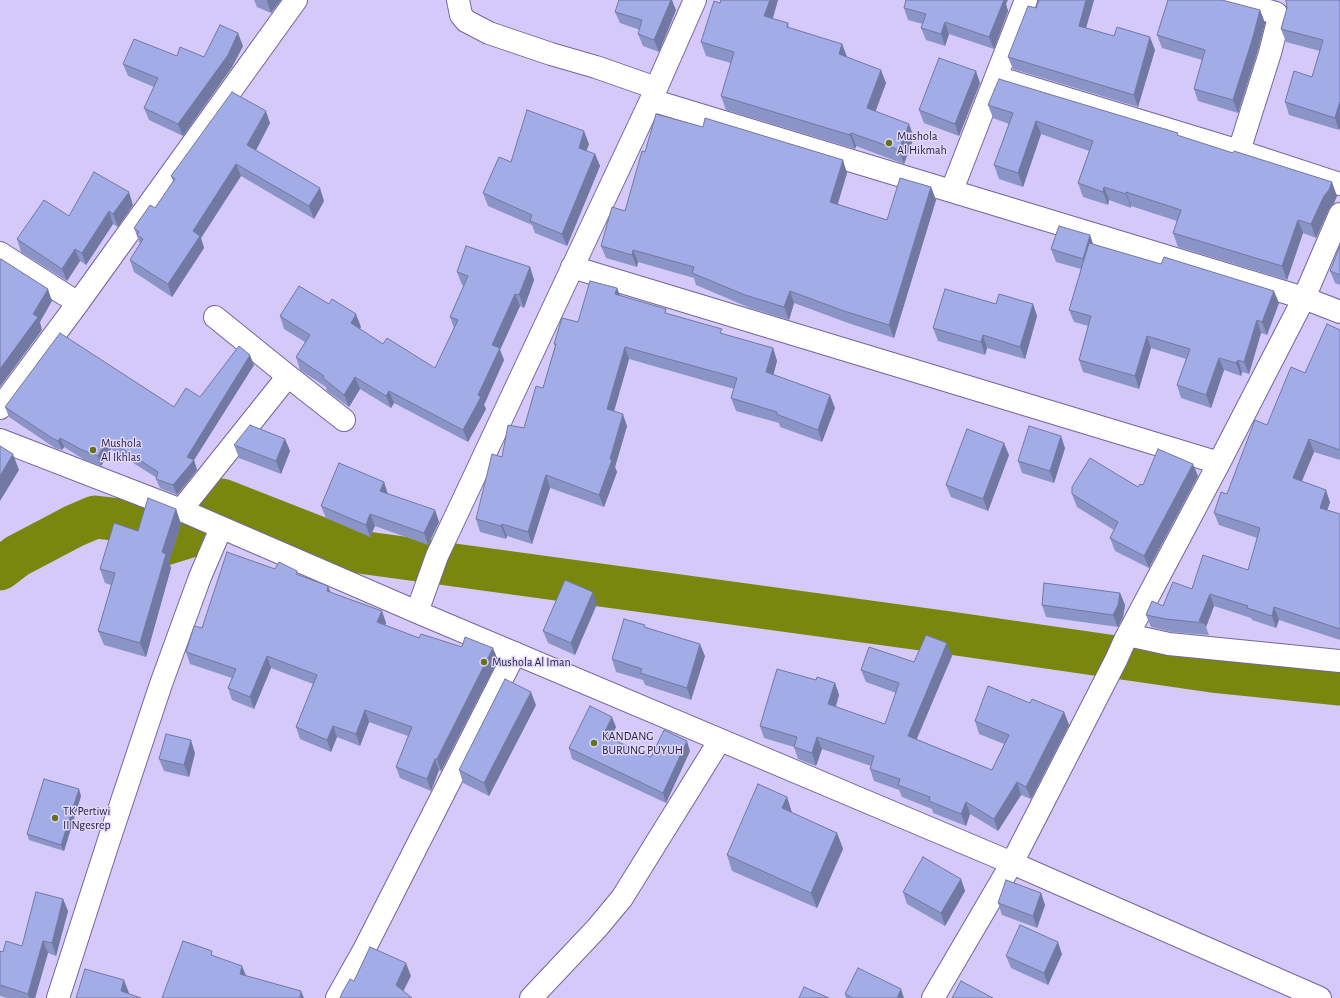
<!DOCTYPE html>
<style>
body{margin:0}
canvas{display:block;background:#d5c9f9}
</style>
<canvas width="1340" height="998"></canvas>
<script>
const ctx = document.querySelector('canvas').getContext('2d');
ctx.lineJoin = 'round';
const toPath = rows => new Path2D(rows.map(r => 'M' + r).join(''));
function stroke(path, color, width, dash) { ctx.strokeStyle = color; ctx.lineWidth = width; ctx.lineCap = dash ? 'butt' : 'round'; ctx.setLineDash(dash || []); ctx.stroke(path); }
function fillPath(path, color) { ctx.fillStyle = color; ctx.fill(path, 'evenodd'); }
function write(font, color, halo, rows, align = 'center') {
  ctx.font = font + ' "Alegreya Sans",sans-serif'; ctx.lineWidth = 3; ctx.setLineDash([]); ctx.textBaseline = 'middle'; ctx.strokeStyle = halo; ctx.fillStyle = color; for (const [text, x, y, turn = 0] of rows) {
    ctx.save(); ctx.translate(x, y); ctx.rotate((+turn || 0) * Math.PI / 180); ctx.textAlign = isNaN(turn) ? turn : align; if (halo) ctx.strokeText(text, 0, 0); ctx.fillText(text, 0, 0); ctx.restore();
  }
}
stroke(toPath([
 [0,569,17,556,74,526,95,517,121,520,165,544,197,534,222,500,352,551,943,632,1212,671,1340,684]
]), '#7a870e', 43);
const minor = toPath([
 [458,0,461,15,466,21,489,33,551,54,596,67,656,88],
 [1229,0,1276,13,1279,17,1270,53,1239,151],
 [996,77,1239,151,1340,184],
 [651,100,1304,298,1340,312],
 [952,190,1026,0],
 [0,253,78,303],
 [572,267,1219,463],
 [215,317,288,376],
 [0,408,78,303,296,0],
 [0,440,181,510,417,612,1012,863,1116,660,1125,640,1219,463,1304,298,1340,214],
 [181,510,288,376,344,420],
 [417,612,437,556,651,100,695,0],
 [1128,635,1169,644,1340,661],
 [58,998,109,840,161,684,200,577,221,528],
 [337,998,364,950,515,653],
 [531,998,597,928,622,898,720,740],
 [933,998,1012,863,1320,998]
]);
stroke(minor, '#74659b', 24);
stroke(minor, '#fff', 22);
fillPath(toPath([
 [254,0,281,0,271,13,257,7],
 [778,0,773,19,788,23,789,28,842,44,847,57,886,83,875,111,914,137,904,164,856,146,855,149,726,110,721,96,731,63,706,56,701,42,720,3],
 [1039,0,1094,0,1086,28,1155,50,1138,107,1013,69,1008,57,1036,8],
 [1340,0,1339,130,1289,115,1285,102,1312,77,1320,51,1286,42,1281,29,1287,8],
 [1006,4,1008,11,994,49,949,34,945,46,926,40,921,28,923,24,908,20,904,8],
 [676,10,659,52,643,46,638,34,640,30,620,23,615,12],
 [1260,10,1265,23,1258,50,1238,113,1198,101,1194,89,1202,60,1162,48,1157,35],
 [243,46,232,67,183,136,149,120,144,108,154,87,128,76,123,64,177,56,204,57],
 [980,83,959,136,924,123,919,110],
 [988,105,1178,136,1337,196,1334,203,1329,209,1316,238,1303,233,1287,280,1178,247,1173,233,1177,221,1131,206,1131,208,1109,200,1108,205,1083,197,1078,183,1089,151,1041,134,1023,187,999,179,994,165,1009,124,993,118],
 [270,123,256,150,324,201,314,219,241,176,201,238,204,248,172,297,134,272,130,260,140,244,134,228,155,208,173,181,171,176],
 [589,144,586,151,595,154,600,166,567,246,535,233,532,225,488,206,483,193,511,162],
 [645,152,847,173,838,204,887,220,931,187,936,200,894,338,848,323,794,303,789,320,750,308,696,285,694,278,638,262,637,267,606,258,601,246,625,211],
 [133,205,118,227,113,224,86,265,80,261,67,281,21,252,17,239,69,216],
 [1090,235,1093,244,1279,303,1267,335,1261,333,1249,374,1242,372,1241,376,1224,370,1211,408,1181,398,1177,385,1186,359,1151,348,1139,389,1083,372,1079,360,1088,326,1074,322,1069,310,1081,269,1056,262,1051,249],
 [1340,246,1340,285,1335,283,1330,271],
 [530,267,534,280,524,308,520,306,500,350,504,360,484,405,486,409,468,442,394,403,391,408,360,389,349,407,327,391,326,387,300,370,296,357,305,342,284,329,280,316,329,304,361,327,360,329,383,344,435,368,454,328,450,317,464,286,462,285,457,272],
 [617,288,620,296,723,334,773,348,777,361,773,374,835,408,822,442,780,427,779,423,736,411,731,398,734,389,629,359,614,411,627,426,615,467,617,472,604,507,550,488,532,544,507,536,506,539,480,532,476,519,502,457,524,428,543,388,555,346,554,344],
 [1033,304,1037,316,1025,359,987,348,985,355,938,341,933,328],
 [1340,330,1340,460,1314,452,1302,481,1330,502,1327,510,1340,514,1340,640,1279,620,1276,628,1252,620,1251,618,1214,606,1206,627,1209,635,1171,632,1151,627,1146,615,1192,589,1248,570,1257,538,1219,525,1214,513,1227,494,1267,425,1305,373],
 [254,365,194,460,197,470,177,495,160,488,156,479,157,478,111,449,101,466,85,460,64,447,62,450,55,448,9,417,5,407,174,407,200,397],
 [285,439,290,451,281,474,239,458,234,445],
 [1065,448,1054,483,1022,473,1018,461],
 [1009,455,988,511,951,497,946,485],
 [1198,476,1149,568,1115,551,1110,538,1114,530,1077,507,1072,494,1138,487,1143,485],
 [384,482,388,494,435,510,439,522,428,545,375,526,370,537,326,518,321,506],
 [176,509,181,524,169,562,171,568,146,657,104,645,98,631,111,585,105,583,100,569,138,531],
 [275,569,299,575,328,586,330,592,382,611,386,623,385,625,419,638,498,660,441,771,439,770,431,791,400,778,396,767,408,736,369,722,360,746,337,737,331,752,300,739,296,727,313,684,271,668,254,709,232,700,228,688,232,678,190,664,186,652,202,628],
 [1120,593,1125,605,1123,617,1118,627,1046,617,1042,605],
 [597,604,575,655,548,643,543,631],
 [646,627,705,656,691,700,645,685,643,680,616,672,612,659],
 [952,656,916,739,992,770,1004,744,979,734,975,721,1030,703,1064,712,1069,725,1031,799,1021,795,998,831,970,814,966,826,933,813,932,809,902,797,899,790,874,781,870,769,871,766,822,749,816,766,798,759,794,747,764,738,760,726,816,680,835,683,839,695,836,707,885,724,896,693,866,682,861,670,914,662],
 [536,705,489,796,463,783,459,770],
 [616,727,610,739,651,757,690,751,666,803,572,759,569,748],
 [195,753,189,777,164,771,159,759],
 [81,796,64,851,29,840,27,834],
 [787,797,792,813,837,833,843,849,817,908,732,871,727,855],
 [961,879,965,891,945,926,907,904,903,892],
 [1041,893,1045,905,1037,928,1002,915,998,903],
 [63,899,68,911,56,956,48,953,35,998,7,998,0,996,0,951,3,952,22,946],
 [1062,954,1048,985,1011,968,1006,956],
 [845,994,904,998,846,998]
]), '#8b94c6');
fillPath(toPath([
 [267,0,281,0,271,13,267,1],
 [671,0,672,0,676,10,659,52,654,40],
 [770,0,778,0,769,29,764,16],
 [1000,0,1008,0,1006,4,1008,11,994,49,989,37],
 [1086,0,1094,0,1083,38,1079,26],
 [1260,10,1265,23,1258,50,1238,113,1233,100],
 [945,22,949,34,945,46,941,34],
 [238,33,243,46,232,67,183,136,178,124],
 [1150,37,1155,50,1138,107,1134,95],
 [842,44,847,57,839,54],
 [881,70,886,83,872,121,867,108],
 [976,71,980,83,959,136,955,124],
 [1340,101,1340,128,1339,130,1335,118],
 [266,111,270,123,252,158,247,145],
 [1036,121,1041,134,1023,187,1018,173],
 [909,124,914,137,904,164,899,150],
 [584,131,589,144,583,160,579,148],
 [851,133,856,146,855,149,850,135],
 [595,154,600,166,567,246,562,234],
 [843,160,847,173,834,215,830,202],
 [236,164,241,176,201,238,204,248,172,297,168,284,193,231],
 [1332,182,1337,196,1334,203,1329,209,1316,238,1311,224,1324,196],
 [931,187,936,200,894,338,889,325],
 [1104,187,1109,200,1108,205,1103,192],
 [320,188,324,201,314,219,309,206],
 [129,192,133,205,118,227,113,214],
 [1126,192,1131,206,1131,208,1126,194],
 [109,211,113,224,86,265,82,253],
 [1298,220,1303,233,1287,280,1282,266],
 [1090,235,1094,247,1087,271,1083,259],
 [75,249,80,261,67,281,62,269],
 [633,250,638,262,637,267,632,255],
 [530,267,534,280,524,308,519,295],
 [617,288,622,301,615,294],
 [48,289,52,301,40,322,42,330,0,387,0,369],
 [790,291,794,303,789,320,784,307],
 [1274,291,1279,303,1267,335,1262,322],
 [515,294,520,306,500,350,504,360,484,405,486,409,468,442,463,430,478,395,492,345],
 [1033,304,1037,316,1025,359,1020,347],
 [356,314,361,327,355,336,351,323],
 [1257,320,1261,333,1249,374,1244,362],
 [983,335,987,348,985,355,981,342],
 [1147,336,1151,348,1139,389,1135,376],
 [625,347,629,359,611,422,607,409],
 [773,348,777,361,771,384,766,372],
 [250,355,254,365,194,460,197,470,177,495,173,485,187,457],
 [1219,358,1224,370,1211,408,1206,395],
 [1238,360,1242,372,1241,376,1236,363],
 [355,377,360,389,349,407,344,395],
 [389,391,394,403,391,408,386,396],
 [830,395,835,408,822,442,818,430],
 [623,414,627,426,615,467,617,472,604,507,599,495],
 [1061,436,1065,448,1054,483,1050,471],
 [60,438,64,447,62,450,58,441],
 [107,439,111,449,101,466,98,456],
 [285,439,290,451,281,474,276,461],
 [1309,439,1314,452,1298,490,1293,478],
 [1004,443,1009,455,988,511,983,499],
 [13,454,19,470,0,501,0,476],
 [1193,464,1198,476,1149,568,1144,556],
 [546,475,550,488,532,544,528,532],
 [384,482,388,495,380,491],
 [1326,490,1330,502,1324,520,1320,508],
 [176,509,181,524,169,562,171,568,146,657,140,643,162,552],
 [435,510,439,522,428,545,424,533],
 [370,514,375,526,370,537,366,525],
 [502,524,507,536,506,539,501,526],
 [328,586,333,598,327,591],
 [593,592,597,604,575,655,571,643],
 [1120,593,1125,605,1123,617,1118,627,1113,615],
 [1210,594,1214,606,1206,627,1204,623,1199,621],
 [1274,607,1279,620,1276,628,1272,616],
 [382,611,386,623,381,634,377,622],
 [947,643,952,656,913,748,908,736],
 [700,644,705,656,691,700,687,688],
 [493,648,498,660,441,771,437,759],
 [267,656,271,668,254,709,250,697],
 [835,683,839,695,832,717,828,704],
 [531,692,536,705,489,796,484,783],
 [365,710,369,722,360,746,356,734],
 [1064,712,1069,725,1031,799,1026,787],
 [612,717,616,727,607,746,603,735],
 [333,726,337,737,331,752,327,740],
 [817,737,822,749,816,766,812,753],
 [191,740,195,753,189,777,184,765],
 [687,741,690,751,666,803,663,793],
 [435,759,439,770,431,791,427,779],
 [1017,782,1021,795,998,831,994,819],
 [79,789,81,796,64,851,61,845],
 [787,797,792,813,782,808],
 [966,802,970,814,966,826,961,814],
 [837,833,843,849,817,908,811,893],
 [961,879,965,891,945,926,941,913],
 [1041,893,1045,905,1037,928,1033,916],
 [63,899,68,911,56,956,52,943],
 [43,941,48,953,35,998,29,998,28,994],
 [1058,942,1062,954,1048,985,1044,973],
 [406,963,411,976,400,998,396,985],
 [242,966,247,978,240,974],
 [124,980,129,993,127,998,121,991],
 [901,989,904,998,897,998],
 [301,991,304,998,300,998]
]), '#7178a1');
const building = toPath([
 [619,0,671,0,654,40,638,34,642,20,615,12,619,0],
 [721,0,770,0,764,16,788,23,787,27,842,44,839,54,881,70,867,108,909,124,899,150,851,133,850,135,721,96,734,52,701,42,714,1,720,3,721,0],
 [906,0,1004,0,989,37,945,22,941,34,921,28,926,14,904,8,906,0],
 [1039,0,1086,0,1079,26,1114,36,1117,27,1150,37,1134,95,1008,57,1028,6,1036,8,1039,0],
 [1168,0,1222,0,1260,10,1253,37,1233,100,1194,89,1205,50,1157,35,1168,0],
 [1286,0,1340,0,1340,101,1335,118,1285,102,1294,71,1312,77,1323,40,1281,29,1287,8,1286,0],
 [220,25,238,33,228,55,178,124,144,108,158,78,123,64,134,39,177,56,180,47,204,57,220,25],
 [939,58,976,71,955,124,919,110,939,58],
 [999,79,1178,133,1177,135,1233,153,1234,151,1332,182,1329,190,1324,196,1311,224,1298,220,1282,266,1173,233,1181,210,1126,192,1126,194,1104,187,1103,192,1078,183,1093,141,1036,121,1018,173,994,165,1013,113,988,105,999,79],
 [232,92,266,111,247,145,320,188,309,206,236,164,193,231,200,236,168,284,130,260,143,239,137,235,139,232,134,228,150,205,155,208,175,179,171,176,232,92],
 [527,110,584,131,579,148,595,154,562,234,530,221,532,215,483,193,499,157,511,162,527,110],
 [656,114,703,127,705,118,843,160,830,202,887,220,900,178,931,187,889,325,844,311,790,291,784,307,745,295,692,273,694,267,633,250,632,255,601,246,612,207,625,211,642,151,645,152,656,114],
 [94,172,129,192,113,214,109,211,82,253,75,249,62,269,17,239,44,200,69,216,94,172],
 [1059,226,1090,235,1083,259,1051,249,1059,226],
 [1089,243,1161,264,1164,257,1274,291,1262,322,1257,320,1244,362,1238,360,1236,363,1219,358,1206,395,1177,385,1190,349,1147,336,1135,376,1079,360,1091,316,1069,310,1089,243],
 [466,246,530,267,519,295,515,294,492,345,500,348,478,395,481,397,463,430,389,391,386,396,355,377,344,395,323,378,324,376,296,357,310,335,280,316,299,286,329,304,332,299,356,314,351,323,383,344,387,338,435,368,458,320,450,317,468,276,457,272,466,246],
 [1340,246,1340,275,1330,271,1340,246],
 [1,259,48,289,33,314,38,317,0,369,0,260,1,259],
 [590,281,617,288,615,294,666,309,665,313,722,329,720,333,773,348,766,372,830,395,818,430,776,414,777,412,731,398,737,378,625,347,607,409,623,414,610,459,612,460,599,495,546,475,528,532,502,524,501,526,476,519,492,454,502,457,508,425,524,428,536,386,543,388,556,344,554,344,562,318,578,322,590,281],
 [945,289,996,304,999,294,1033,304,1020,347,983,335,981,342,933,328,945,289],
 [1327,324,1340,330,1340,450,1309,439,1293,478,1326,490,1320,508,1340,514,1340,629,1274,607,1272,616,1247,608,1248,606,1210,594,1199,621,1204,623,1166,619,1146,615,1152,601,1163,606,1173,582,1192,589,1203,555,1248,570,1260,528,1214,513,1221,492,1227,494,1255,420,1267,425,1291,367,1305,373,1327,324],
 [60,333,174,407,186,388,200,397,239,346,250,355,187,457,194,460,173,485,156,479,158,472,107,439,98,456,82,450,60,438,58,441,52,438,5,407,60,333],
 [250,425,285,439,276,461,234,445,250,425],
 [1029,426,1061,436,1050,471,1018,461,1029,426],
 [967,429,1004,443,983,499,946,485,967,429],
 [0,446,13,454,0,476,0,446],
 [1158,449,1193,464,1144,556,1110,538,1118,522,1072,494,1072,487,1090,458,1138,487,1140,484,1143,485,1158,449],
 [339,463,384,482,380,491,435,510,424,533,370,514,366,525,321,506,339,463],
 [148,498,176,509,162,552,166,554,140,643,98,631,115,573,100,569,114,523,138,531,148,498],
 [227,552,275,569,279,562,297,571,296,574,328,586,327,591,382,611,377,622,419,638,421,634,462,647,465,637,493,648,437,759,435,759,427,779,396,767,412,727,365,710,356,734,333,726,327,740,296,727,317,675,267,656,250,697,228,688,236,669,186,652,194,626,202,628,227,552],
 [565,580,593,592,571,643,543,631,565,580],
 [1044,583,1120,593,1118,605,1113,615,1042,605,1044,583],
 [624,619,645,625,644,627,700,644,687,688,640,673,642,669,612,659,624,619],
 [926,635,947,643,908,736,992,770,1009,735,975,721,988,686,1030,703,1032,699,1064,712,1026,787,1017,782,994,819,966,802,961,814,929,801,930,797,898,785,900,779,870,769,874,756,817,737,812,753,794,747,797,737,760,726,777,669,816,680,817,677,835,683,828,704,885,724,899,683,861,670,869,647,914,662,926,635],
 [505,679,531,692,484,783,459,770,505,679],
 [590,706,612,717,603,735,651,757,664,730,687,741,663,793,569,748,590,706],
 [166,734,191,740,184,765,159,759,166,734],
 [44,779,79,789,61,845,27,834,44,779],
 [758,784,787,797,782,808,837,833,811,893,727,855,758,784],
 [923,857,961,879,941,913,903,892,923,857],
 [1006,880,1041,893,1033,916,998,903,1006,880],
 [36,892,63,899,52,943,43,941,28,994,0,985,0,951,3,952,6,941,22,946,36,892],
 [1020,925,1058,942,1044,973,1006,956,1020,925],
 [183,941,212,951,211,955,242,966,240,974,301,991,300,998,162,998,183,941],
 [370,947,406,963,396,985,412,998,340,998,342,993,350,979,354,981,370,947],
 [858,968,901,989,897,998,853,998,845,994,858,968],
 [85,969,124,980,121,991,141,998,76,998,85,969],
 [961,981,993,998,952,998,961,981],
 [804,987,829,998,799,998,804,987]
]);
fillPath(building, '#a2ace6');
stroke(building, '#7178a1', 1);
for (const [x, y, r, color] of [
 [889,143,4,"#66711a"],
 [93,450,4,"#66711a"],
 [484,662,4,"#66711a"],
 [594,743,4,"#66711a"],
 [55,818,4,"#66711a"]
]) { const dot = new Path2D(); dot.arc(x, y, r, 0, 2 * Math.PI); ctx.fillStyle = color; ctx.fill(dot); stroke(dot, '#e1d8fd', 1.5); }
write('12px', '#29233a', '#e1d8fd', [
 ["Mushola",897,136],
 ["Al Hikmah",897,150],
 ["Mushola",101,443],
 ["Al Ikhlas",101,457],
 ["Mushola Al Iman",492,662],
 ["KANDANG",602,736],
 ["BURUNG PUYUH",602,750],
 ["TK Pertiwi",63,811],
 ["II Ngesrep",63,825]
], 'left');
</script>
